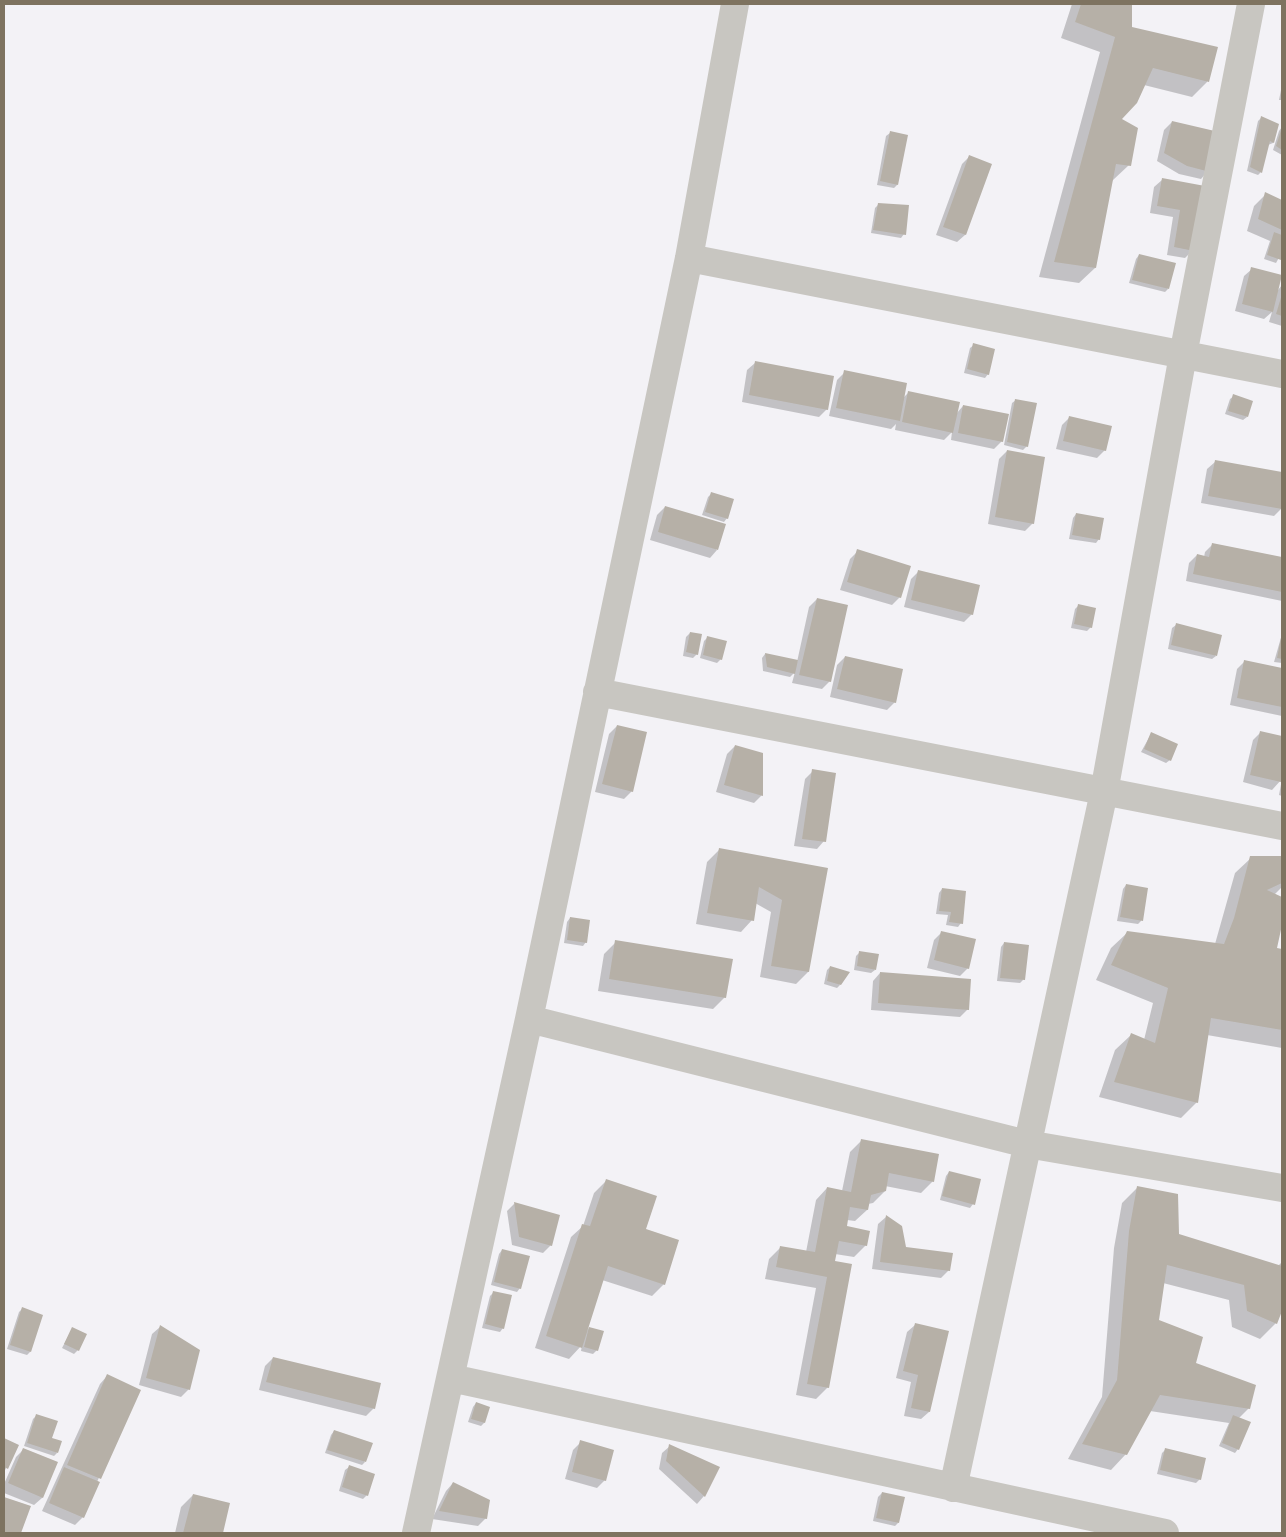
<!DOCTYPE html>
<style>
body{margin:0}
#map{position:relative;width:1286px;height:1537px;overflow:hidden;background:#f3f2f6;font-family:Figtree,sans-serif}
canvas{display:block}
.frame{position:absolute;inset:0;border:5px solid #7e7360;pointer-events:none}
</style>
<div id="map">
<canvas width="1286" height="1537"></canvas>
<div class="frame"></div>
</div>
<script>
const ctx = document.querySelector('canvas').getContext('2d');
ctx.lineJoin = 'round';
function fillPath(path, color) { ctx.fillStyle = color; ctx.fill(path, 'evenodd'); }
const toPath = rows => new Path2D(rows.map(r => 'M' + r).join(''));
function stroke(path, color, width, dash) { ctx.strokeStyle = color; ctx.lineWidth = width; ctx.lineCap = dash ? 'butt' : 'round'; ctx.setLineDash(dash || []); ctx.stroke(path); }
fillPath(toPath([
 [1072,4,1131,4,1131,28,1217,48,1207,82,1192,97,1144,85,1120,120,1129,165,1112,181,1095,268,1079,283,1039,277,1100,52,1061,38],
 [1282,85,1282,100,1279,100],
 [1261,118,1278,125,1273,143,1268,145,1261,172,1258,175,1247,171,1258,121],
 [1172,122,1208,171,1201,179,1179,174,1157,161,1164,130],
 [1282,127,1282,155,1273,150,1279,131],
 [890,133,897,185,894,188,877,185,886,136],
 [970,156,965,235,957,242,936,235,962,164],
 [1162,180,1203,187,1193,250,1185,258,1167,255,1173,217,1150,213,1154,187],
 [1266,194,1282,201,1282,252,1276,263,1264,259,1270,241,1247,231,1254,206],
 [879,204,904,234,901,238,871,233,875,208],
 [1139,255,1168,289,1165,292,1129,283,1136,259],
 [1252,269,1278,290,1282,285,1282,326,1269,322,1272,312,1264,319,1235,311,1244,276],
 [974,345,988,374,985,378,964,373,970,348],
 [755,363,827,409,819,417,742,402,747,370],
 [845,372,903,398,909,392,956,414,963,406,1002,441,994,449,951,440,952,432,944,440,895,430,896,424,891,429,829,416,837,380],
 [1234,396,1247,417,1243,420,1225,414,1230,399],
 [1016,400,1027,446,1023,450,1004,445,1012,403],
 [1070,417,1105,450,1097,458,1056,449,1062,425],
 [1007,451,1033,523,1025,531,988,524,999,459],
 [1215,462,1282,474,1282,508,1274,516,1201,503,1207,469],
 [711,494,727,518,724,522,702,515,708,497],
 [665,507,717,550,710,558,650,540,657,515],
 [1076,514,1099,539,1096,543,1069,539,1073,518],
 [1213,544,1282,558,1282,601,1186,581,1189,563,1197,555,1204,557,1205,552],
 [858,551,900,597,892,605,840,590,850,559],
 [918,572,972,614,964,622,904,607,911,579],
 [817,599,830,681,822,689,792,683,795,672,790,677,763,671,762,658,765,654,797,662,809,607],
 [1079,605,1091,627,1087,631,1071,628,1075,609],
 [1176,625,1216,656,1212,659,1168,649,1172,628],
 [690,633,697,654,693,658,683,656,686,637],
 [1282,634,1282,663,1274,662],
 [708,637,721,659,717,663,700,658,704,641],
 [845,657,895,702,887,710,830,697,837,665],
 [1245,661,1282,669,1282,716,1230,705,1237,669],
 [617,726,632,791,624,799,595,792,609,734],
 [1261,732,1282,737,1282,779,1272,790,1243,782,1253,740],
 [1151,734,1170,760,1166,763,1141,752],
 [735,746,762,795,754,803,716,792,727,754],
 [813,771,824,841,817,849,794,846,805,779],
 [1282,779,1282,796,1279,795],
 [719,850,826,869,808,972,796,984,760,977,771,912,755,903,752,920,741,932,696,924,707,862],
 [1251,858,1282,858,1282,887,1274,895,1282,898,1282,919,1275,950,1282,950,1282,1048,1207,1035,1197,1102,1181,1118,1099,1097,1115,1050,1131,1035,1144,1040,1153,1003,1096,980,1111,948,1127,933,1215,944,1235,873],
 [1126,885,1147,889,1141,921,1138,924,1117,921,1123,889],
 [942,889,961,923,958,927,946,925,948,915,936,914,939,893],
 [570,918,586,942,583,946,564,943,567,922],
 [942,932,968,968,960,976,927,968,934,940],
 [616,942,725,997,713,1009,598,991,604,954],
 [1004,943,1023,980,1020,983,997,981,1001,947],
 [860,952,875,970,871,973,854,970,856,956],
 [830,967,840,985,837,988,824,984,827,970],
 [880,973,968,1009,960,1017,871,1010,873,981],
 [862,1140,933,1181,921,1193,885,1186,885,1191,873,1203,868,1204,867,1210,855,1221,847,1220,845,1227,866,1245,854,1257,835,1254,828,1387,816,1399,796,1395,816,1288,765,1279,769,1259,781,1247,806,1252,816,1200,827,1188,842,1191,850,1152],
 [949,1172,973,1204,970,1208,940,1200,946,1176],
 [606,1181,644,1230,664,1284,652,1296,602,1280,585,1333,589,1328,597,1350,593,1354,581,1351,582,1345,569,1359,535,1348,571,1237,583,1226,594,1193],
 [1137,1188,1177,1235,1278,1266,1282,1262,1282,1308,1276,1323,1260,1339,1232,1327,1229,1300,1163,1283,1158,1321,1195,1363,1249,1408,1239,1418,1238,1449,1235,1453,1219,1446,1229,1423,1150,1411,1126,1454,1111,1470,1068,1459,1102,1397,1114,1248,1122,1203],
 [514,1204,559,1216,551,1245,543,1253,512,1245,507,1211],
 [886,1217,905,1248,949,1270,941,1278,872,1269,878,1224],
 [502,1250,520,1288,517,1292,491,1285,499,1254],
 [494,1292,503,1328,500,1332,482,1328,490,1296],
 [22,1309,30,1352,27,1355,7,1349,19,1312],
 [915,1325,929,1412,921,1419,904,1416,911,1382,896,1378,907,1332],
 [160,1327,189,1389,181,1397,139,1385,152,1334],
 [72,1329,78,1350,74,1354,62,1348],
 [273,1358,374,1408,366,1416,259,1390,265,1366],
 [107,1376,139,1390,97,1482,83,1517,75,1525,42,1511,100,1384],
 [476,1403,489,1408,484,1423,481,1426,468,1422,473,1407],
 [37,1415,57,1453,54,1456,24,1446,33,1419],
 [334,1431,365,1462,362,1465,325,1453,331,1435],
 [4,1440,18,1446,4,1472],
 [581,1442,605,1480,597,1488,565,1479,573,1450],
 [670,1446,718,1468,704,1496,697,1504,659,1469,662,1453],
 [24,1449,57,1463,42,1498,34,1505,4,1493,4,1484,16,1457],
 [1165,1450,1200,1479,1196,1483,1157,1474,1162,1453],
 [349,1467,367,1495,363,1499,339,1491,345,1470],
 [453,1483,486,1518,478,1526,432,1519,446,1491],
 [882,1493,898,1523,895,1526,873,1521,878,1497],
 [193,1495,228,1504,221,1533,175,1533,181,1507],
 [4,1498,29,1507,20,1533,4,1533]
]), '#0003');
fillPath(toPath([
 [1081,4,1132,4,1132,27,1218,47,1209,82,1153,68,1137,103,1122,119,1138,128,1131,166,1116,164,1096,268,1054,262,1115,37,1075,22],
 [1261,116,1279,124,1274,143,1270,141,1262,173,1250,167],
 [1172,121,1219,132,1210,172,1187,166,1164,153],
 [1282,127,1282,150,1276,146],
 [890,131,908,135,898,185,880,181],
 [969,155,992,164,966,235,943,227],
 [1162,178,1205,186,1194,251,1174,247,1180,210,1157,206],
 [1265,192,1282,200,1282,230,1258,219],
 [878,203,909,205,906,235,873,230],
 [1274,232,1282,235,1281,260,1267,255],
 [1139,254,1176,263,1169,289,1132,280],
 [1251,267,1282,275,1273,312,1242,304],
 [1282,294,1282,316,1276,314],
 [973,343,995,349,989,375,967,369],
 [755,361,834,376,828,410,749,395],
 [844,370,907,383,900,421,836,408],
 [908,391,960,402,953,433,902,422],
 [1233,394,1253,401,1248,417,1228,411],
 [1015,399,1037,403,1028,447,1007,442],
 [963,405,1009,414,1003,442,958,433],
 [1069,416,1112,426,1106,451,1063,441],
 [1007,450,1045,457,1034,524,995,517],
 [1215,460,1282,472,1282,509,1208,496],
 [711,492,734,499,728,519,705,512],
 [665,506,726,524,718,550,658,532],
 [1076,513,1104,518,1100,540,1072,535],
 [1212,543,1282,557,1282,592,1193,574,1197,554,1209,557],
 [857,549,911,566,901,598,847,582],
 [918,570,980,585,973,615,911,600],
 [817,598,848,605,831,682,799,675],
 [1078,604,1096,608,1092,628,1074,624],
 [1176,623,1222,635,1217,656,1171,645],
 [690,632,702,634,698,655,686,652],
 [707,636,727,641,722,660,703,655],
 [1281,638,1282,638,1282,659,1277,658],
 [765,653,798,660,795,674,767,667],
 [845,656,903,669,896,703,837,689],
 [1244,660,1282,668,1282,707,1237,698],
 [617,725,647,732,633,792,602,784],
 [1260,731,1282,736,1281,782,1250,775],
 [1151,732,1178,744,1171,761,1144,749],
 [735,745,763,753,763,796,724,785],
 [812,769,836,773,826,842,802,839],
 [719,848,828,868,809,972,771,966,782,900,759,887,754,921,707,913],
 [1250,856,1282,856,1282,883,1267,890,1282,897,1282,925,1277,948,1282,949,1282,1030,1211,1018,1198,1103,1114,1082,1131,1033,1155,1043,1168,988,1111,965,1127,931,1224,944,1234,918],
 [1126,884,1148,888,1143,921,1120,917],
 [942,888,966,891,963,924,949,922,951,912,939,911],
 [570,917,590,920,587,943,567,940],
 [941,931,976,939,969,969,934,960],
 [615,940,733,959,726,998,609,979],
 [1004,942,1029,945,1025,980,1000,978],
 [859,951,879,954,876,970,857,966],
 [830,966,850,972,841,985,827,981],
 [880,972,971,979,969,1010,878,1003],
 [861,1139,939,1154,934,1182,889,1173,886,1191,871,1195,868,1210,850,1207,847,1226,870,1231,867,1246,839,1241,835,1261,852,1264,829,1388,807,1384,827,1277,776,1267,780,1246,815,1252,827,1187,851,1192],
 [949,1171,981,1179,975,1205,942,1196],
 [606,1179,657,1196,646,1229,679,1240,665,1285,608,1266,582,1348,546,1336,582,1224,590,1226],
 [1137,1186,1178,1194,1179,1234,1282,1266,1282,1311,1277,1324,1247,1311,1244,1285,1167,1265,1159,1320,1203,1337,1196,1363,1256,1385,1250,1409,1160,1395,1127,1455,1082,1444,1117,1380,1129,1231],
 [514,1202,560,1215,552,1246,519,1237],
 [886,1215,902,1226,906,1247,953,1253,950,1271,880,1262],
 [502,1249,530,1256,521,1289,494,1282],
 [493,1291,512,1295,504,1329,485,1324],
 [22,1307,43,1315,31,1352,10,1345],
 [915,1323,949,1331,930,1412,911,1408,918,1375,903,1371],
 [160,1325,200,1350,190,1390,146,1378],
 [72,1327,87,1334,79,1351,64,1344],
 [589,1327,604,1331,598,1351,584,1347],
 [273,1357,381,1383,375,1409,266,1382],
 [107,1374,141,1390,101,1479,67,1465],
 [476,1402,490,1407,485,1423,471,1419],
 [36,1414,58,1421,52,1438,62,1441,58,1453,27,1443],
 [1233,1415,1251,1422,1239,1450,1222,1443],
 [334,1430,373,1443,366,1462,327,1450],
 [4,1438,19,1445,8,1469,4,1467],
 [580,1440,614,1450,606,1481,572,1472],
 [669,1444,720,1467,705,1497,666,1461],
 [23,1448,58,1462,43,1498,8,1483],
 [1165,1448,1206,1458,1201,1480,1160,1470],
 [349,1465,375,1474,368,1496,342,1487],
 [64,1467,100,1482,84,1518,49,1503],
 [453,1482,490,1500,487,1519,439,1511],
 [882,1492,905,1497,899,1523,876,1518],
 [193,1494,230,1503,223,1533,183,1533],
 [4,1497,31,1506,21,1533,4,1533]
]), '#b6b0a7');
stroke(toPath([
 [689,258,1282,374],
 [597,692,1282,826],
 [529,1019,1027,1144,1282,1188],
 [451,1378,1165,1533],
 [953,1488,1104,792,1183,355,1251,4],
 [416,1533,529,1019,689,258,735,4]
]), '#c8c6c1', 28);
</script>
